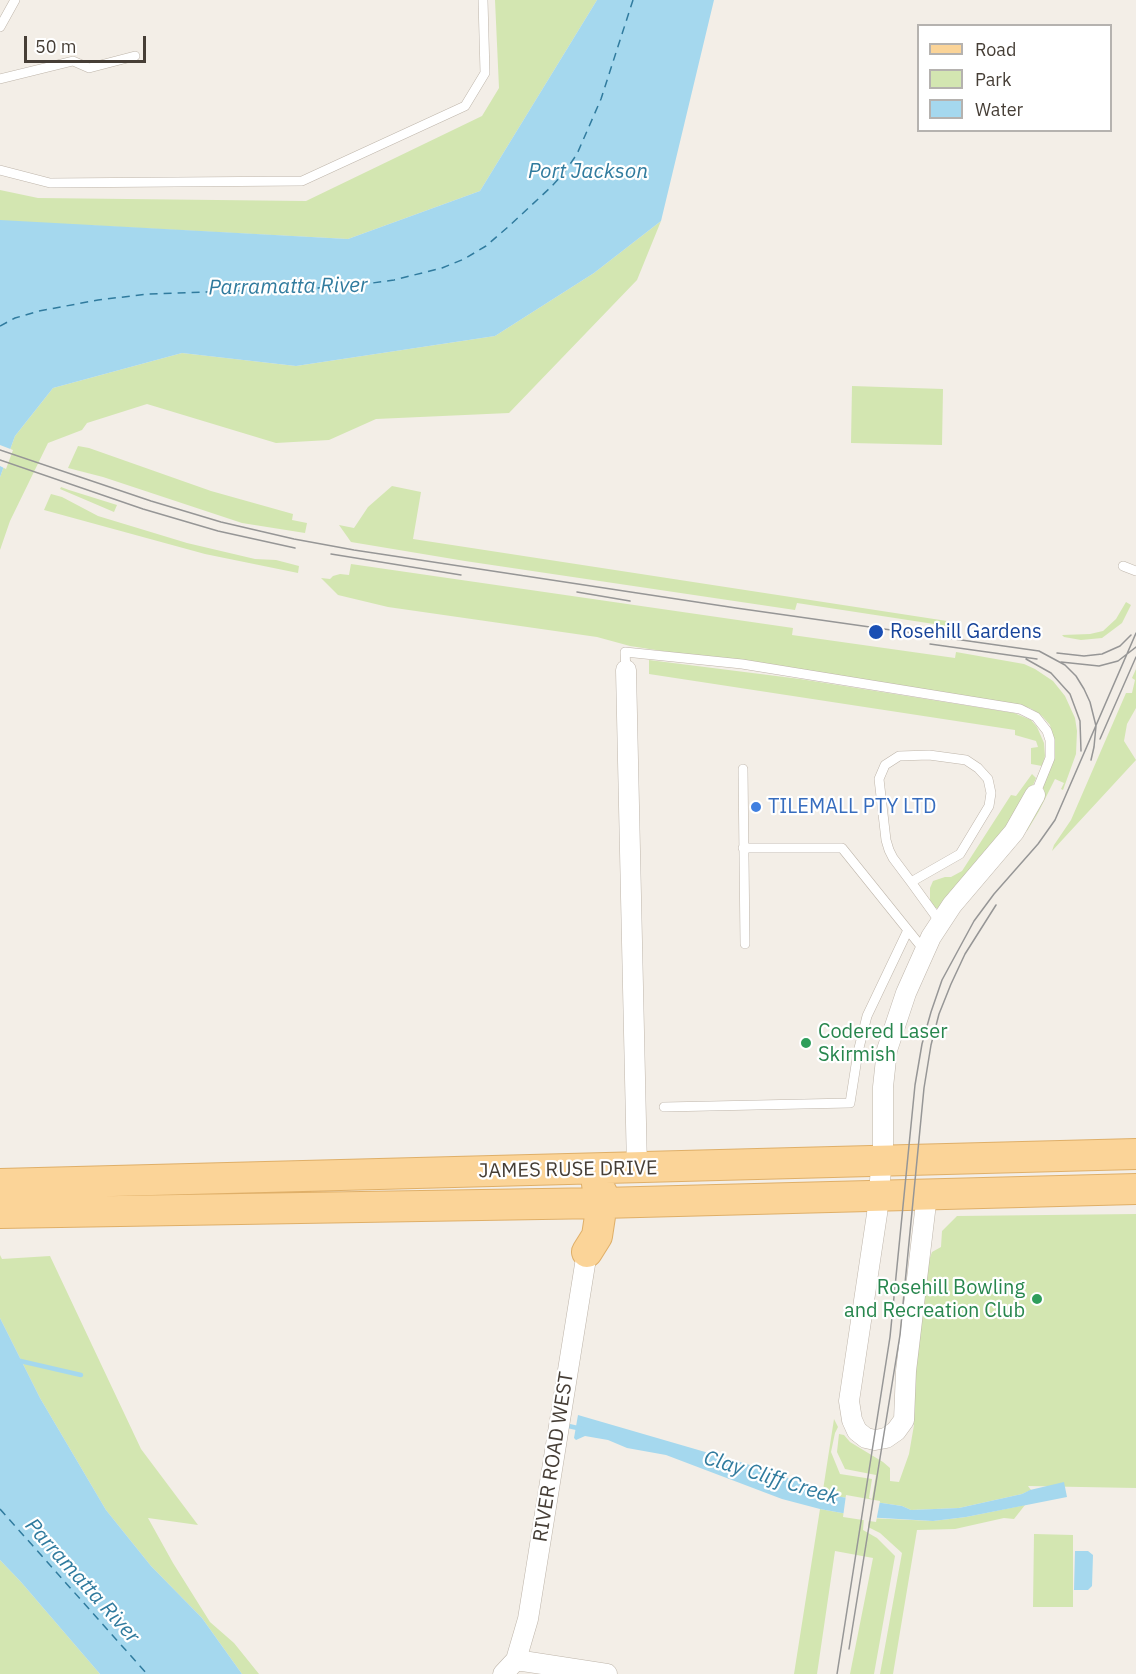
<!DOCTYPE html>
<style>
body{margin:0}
#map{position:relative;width:1136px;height:1674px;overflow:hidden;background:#f3eee7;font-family:"IBM Plex Sans",sans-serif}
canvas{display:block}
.legend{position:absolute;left:917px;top:24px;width:195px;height:108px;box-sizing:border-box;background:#fff;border:2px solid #b5b2af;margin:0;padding:8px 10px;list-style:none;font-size:18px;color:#463e36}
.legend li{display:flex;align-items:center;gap:12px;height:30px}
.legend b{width:30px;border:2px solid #b5b2af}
.scale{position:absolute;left:24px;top:36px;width:122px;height:27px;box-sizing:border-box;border:3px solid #463e36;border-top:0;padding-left:8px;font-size:18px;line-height:21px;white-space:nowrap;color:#463e36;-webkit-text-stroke:4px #fff;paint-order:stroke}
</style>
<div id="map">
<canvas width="1136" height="1674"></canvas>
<ul class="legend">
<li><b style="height:8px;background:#fbd498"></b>Road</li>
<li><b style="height:16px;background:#d3e6b1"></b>Park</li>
<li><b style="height:16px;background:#a5d8ee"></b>Water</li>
</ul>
<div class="scale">50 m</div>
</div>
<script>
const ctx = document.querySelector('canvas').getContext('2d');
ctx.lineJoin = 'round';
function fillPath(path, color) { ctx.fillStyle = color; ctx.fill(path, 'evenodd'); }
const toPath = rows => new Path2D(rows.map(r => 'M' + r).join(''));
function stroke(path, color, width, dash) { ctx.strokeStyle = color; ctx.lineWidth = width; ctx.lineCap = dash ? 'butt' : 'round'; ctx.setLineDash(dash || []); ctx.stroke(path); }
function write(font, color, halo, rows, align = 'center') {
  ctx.font = font + ' "IBM Plex Sans",sans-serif'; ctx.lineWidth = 4.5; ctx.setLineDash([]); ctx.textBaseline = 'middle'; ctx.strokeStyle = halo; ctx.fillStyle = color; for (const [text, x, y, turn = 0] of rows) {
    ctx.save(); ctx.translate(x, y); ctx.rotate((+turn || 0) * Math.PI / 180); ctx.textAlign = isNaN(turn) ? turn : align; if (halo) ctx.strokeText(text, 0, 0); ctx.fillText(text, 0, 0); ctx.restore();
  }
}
fillPath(toPath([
 [495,0,597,0,480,191,348,239,82,225,71,228,0,227,0,190,38,198,306,201,482,116,499,88],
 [661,221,637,280,509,413,376,419,329,440,276,443,147,404,87,423,82,430,48,443,10,521,0,550,0,477,15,436,53,388,182,353,296,366,495,336,594,273],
 [852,386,943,389,942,445,851,443],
 [78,446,89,448,211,491,293,514,292,520,307,523,305,533,242,523,103,477,68,468],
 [392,486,421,492,413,539,947,621,947,626,797,603,795,610,465,561,351,542,339,525,354,528,368,507],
 [61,487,69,490,117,505,114,512,60,489],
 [51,494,62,497,98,516,187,543,255,559,276,560,299,566,298,573,205,554,44,510],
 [351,564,793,628,792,635,955,658,956,652,1024,664,1035,669,1053,681,1065,696,1075,718,1077,731,1076,754,1063,790,1061,789,1064,783,1055,779,1039,811,1027,831,1023,829,1054,758,1055,750,1050,725,1042,716,1030,708,630,646,597,637,388,607,338,595,321,578,330,579,333,576,340,574,349,575],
 [1126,602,1131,605,1122,623,1102,638,1081,640,1064,637,1062,635,1090,634,1103,631,1116,619],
 [649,660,800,679,1014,713,1031,720,1037,727,1044,743,1045,756,1042,766,1031,764,1031,748,1038,747,1036,741,1015,735,1015,730,649,674],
 [1136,669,1136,708,1127,724,1124,741,1136,760,1052,851,1054,845,1071,820,1126,693,1132,693,1135,680,1132,678],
 [1032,774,1036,778,1026,802,940,908,935,908,930,900,930,888,933,881,945,877,951,877,962,871,1011,795,1016,796],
 [1136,1214,1136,1488,1028,1486,1031,1490,1022,1494,959,1508,911,1510,902,1506,828,1495,823,1490,834,1419,838,1427,835,1433,831,1452,840,1474,872,1479,869,1498,872,1499,876,1475,845,1469,837,1452,839,1434,844,1435,850,1442,883,1462,890,1468,890,1481,899,1482,909,1454,914,1425,914,1372,927,1266,932,1252,941,1247,942,1231,957,1216],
 [0,1255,2,1259,50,1256,141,1449,198,1525,148,1518,173,1563,210,1622,234,1643,259,1674,242,1674,202,1618,151,1566,106,1510,40,1398,0,1318],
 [1025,1505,1014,1519,1004,1518,955,1529,917,1530,893,1674,880,1674,902,1553,880,1533,868,1527,869,1518,933,1521,966,1517],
 [820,1509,864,1517,863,1530,877,1538,895,1556,874,1674,850,1674,873,1558,835,1551,817,1674,794,1674],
 [1034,1534,1073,1535,1073,1607,1033,1607],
 [0,1560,21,1582,100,1674,0,1674]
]), '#d3e6b1');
fillPath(toPath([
 [597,0,714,0,661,221,594,273,495,336,296,366,182,353,53,388,15,436,0,477,0,220,348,239,480,191],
 [0,1318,40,1398,106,1510,151,1566,202,1618,242,1674,100,1674,21,1582,0,1560],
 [578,1415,750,1465,823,1490,828,1495,902,1506,911,1510,959,1508,1022,1494,1030,1490,1064,1482,1067,1497,966,1517,933,1521,864,1517,820,1509,782,1499,666,1455,627,1448,608,1440,585,1436,576,1440,574,1438],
 [1075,1551,1088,1551,1093,1555,1092,1586,1088,1590,1074,1590]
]), '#a5d8ee');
fillPath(toPath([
 [0,445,13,450,6,469,0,466],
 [846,1495,880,1501,876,1522,843,1517]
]), '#f3eee7');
stroke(toPath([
 [16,1360,81,1375],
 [564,1425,582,1429]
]), '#a5d8ee', 4.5);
stroke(toPath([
 [0,326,15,318,39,311,98,300,148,294,318,288,358,285,394,280,442,268,464,259,486,246,508,227,551,187,564,173,577,154,601,99,633,0],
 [0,1509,147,1674]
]), '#307b9e', 1.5, [8, 6]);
const lane = toPath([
 [0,27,15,0],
 [0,79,73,61,89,68,135,56],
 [0,170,50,183,302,181,465,106,485,73,483,0],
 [1123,566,1136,571],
 [626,670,625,652,742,664,1020,709,1036,717,1047,731,1050,740,1050,758,1035,795],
 [743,769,745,944],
 [743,848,842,848,924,950],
 [911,882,960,854,989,806,991,793,988,779,978,768,966,760,929,755,899,756,885,765,879,779,886,840,889,850,893,858,911,882,940,922],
 [664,1107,850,1103,858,1052,867,1016,908,930]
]);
const street = toPath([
 [626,670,637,1168],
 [927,1195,906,1371,904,1420,896,1431,886,1438,875,1440,866,1438,857,1431,852,1420,849,1401,877,1214,883,1147,883,1087,887,1050,906,993,931,937,952,905,1014,832,1035,795],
 [516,1660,607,1674],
 [503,1674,516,1660,528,1619,587,1252]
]);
const primary = toPath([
 [0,1184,1136,1154],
 [0,1213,602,1203,1136,1189],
 [587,1252,597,1236,602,1203,602,1193,597,1184]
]);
stroke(lane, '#beb5aa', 10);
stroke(street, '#beb5aa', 21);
stroke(primary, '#dfaf68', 32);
stroke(lane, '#fff', 9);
stroke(street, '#fff', 20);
stroke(primary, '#fbd498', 30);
stroke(toPath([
 [0,450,151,501,221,522,294,539,354,550,736,608,1039,651,1065,665,1076,676,1084,689,1090,702,1096,726,1094,747,1091,760],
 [0,460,143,509,218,531,295,548],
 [331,554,461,575],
 [577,592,630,601],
 [930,644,1037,659],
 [1057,653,1084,656,1102,654,1120,646,1131,635],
 [1026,659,1051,673,1070,694,1080,721,1081,751],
 [1061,662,1099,666,1118,661,1136,647],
 [1100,739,1136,657],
 [849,1649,900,1335,924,1088,931,1045,939,1014,951,984,965,954,996,905],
 [837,1674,890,1337,915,1085,922,1044,931,1012,942,980,974,921,994,894,1038,844,1055,820,1136,633]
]), '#969696', 1.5);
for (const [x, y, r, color] of [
 [876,632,8,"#1a4fb4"],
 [756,807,6,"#3f7fe0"],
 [806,1043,6,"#2e9e5b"],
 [1037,1299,6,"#2e9e5b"]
]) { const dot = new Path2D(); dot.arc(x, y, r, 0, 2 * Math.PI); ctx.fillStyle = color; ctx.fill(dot); stroke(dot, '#fff', 2); }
write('20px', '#164399', '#fff', [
 ["Rosehill Gardens",890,632]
], 'left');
write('20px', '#366cbe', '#fff', [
 ["TILEMALL PTY LTD",768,807]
], 'left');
write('20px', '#27864d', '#fff', [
 ["Codered Laser",818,1032],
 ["Skirmish",818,1055],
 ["Rosehill Bowling",1025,1288,"right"],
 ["and Recreation Club",1025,1311,"right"]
], 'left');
write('20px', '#463e36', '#fff', [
 ["JAMES RUSE DRIVE",568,1170,-1],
 ["RIVER ROAD WEST",554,1457,-81]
]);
write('italic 21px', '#307b9e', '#fff', [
 ["Port Jackson",588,172],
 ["Parramatta River",288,287,-1],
 ["Clay Cliff Creek",771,1478,17],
 ["Parramatta River",82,1581,48]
]);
</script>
